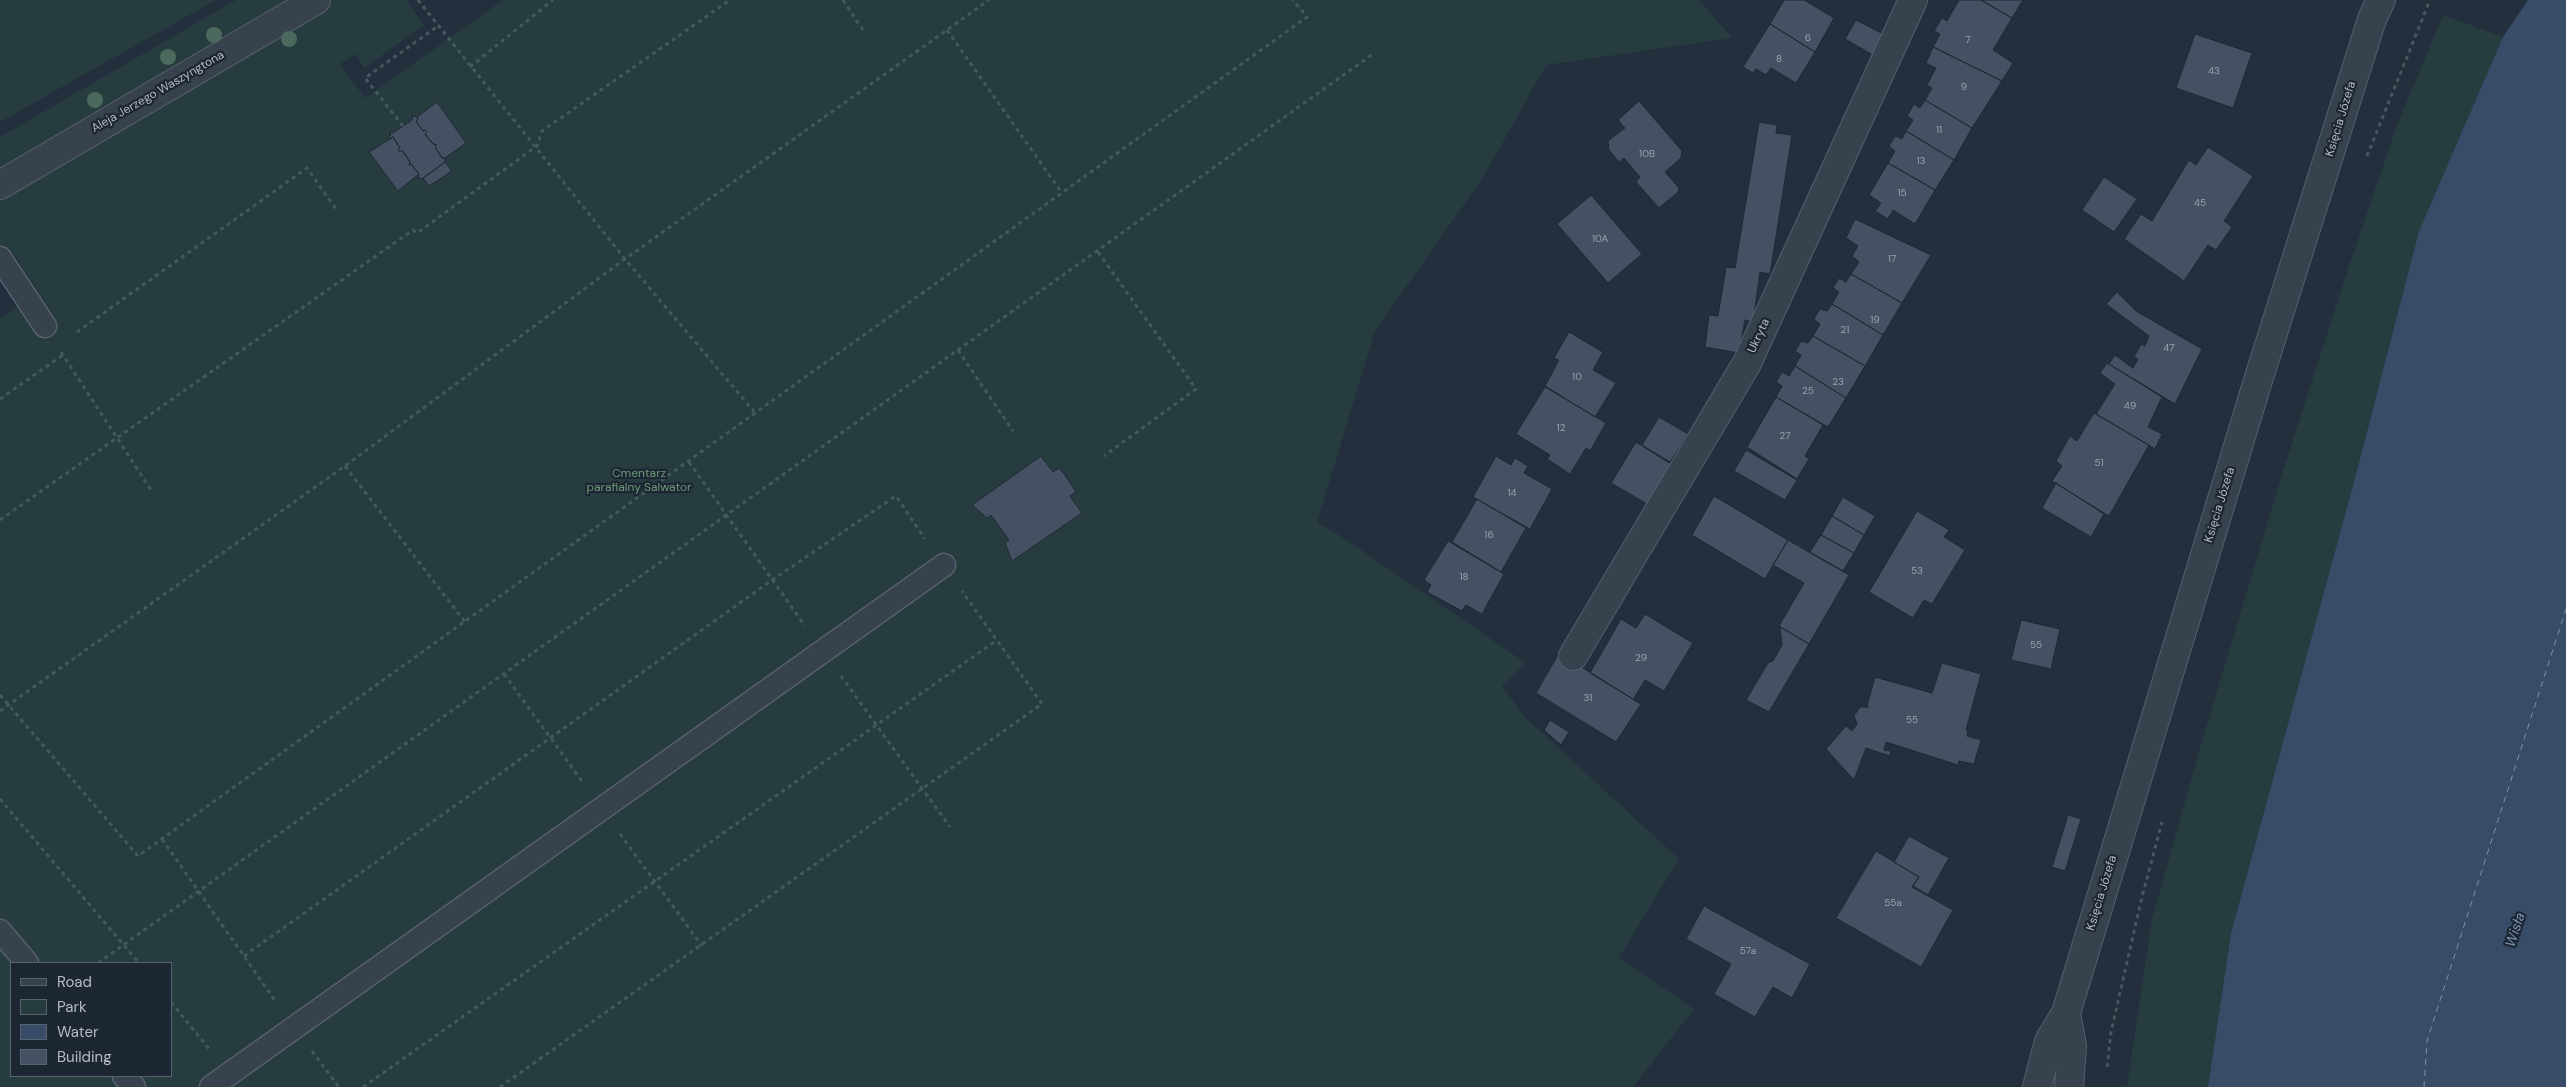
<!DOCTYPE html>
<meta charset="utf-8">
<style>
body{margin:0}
#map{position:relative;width:2566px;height:1087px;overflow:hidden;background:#242f3e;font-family:"DM Sans",sans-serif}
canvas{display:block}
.legend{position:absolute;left:10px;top:962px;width:162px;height:115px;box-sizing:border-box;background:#1d2633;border:1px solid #59626f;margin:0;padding:6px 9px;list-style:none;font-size:15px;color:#b4bcc9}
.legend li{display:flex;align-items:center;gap:10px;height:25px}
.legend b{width:25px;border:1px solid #59626f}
</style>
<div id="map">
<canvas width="2566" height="1087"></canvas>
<ul class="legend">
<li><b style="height:6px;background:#38414e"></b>Road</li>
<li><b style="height:14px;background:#263c3f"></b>Park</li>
<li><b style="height:14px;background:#394c67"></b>Water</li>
<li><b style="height:14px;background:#455162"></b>Building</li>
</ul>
</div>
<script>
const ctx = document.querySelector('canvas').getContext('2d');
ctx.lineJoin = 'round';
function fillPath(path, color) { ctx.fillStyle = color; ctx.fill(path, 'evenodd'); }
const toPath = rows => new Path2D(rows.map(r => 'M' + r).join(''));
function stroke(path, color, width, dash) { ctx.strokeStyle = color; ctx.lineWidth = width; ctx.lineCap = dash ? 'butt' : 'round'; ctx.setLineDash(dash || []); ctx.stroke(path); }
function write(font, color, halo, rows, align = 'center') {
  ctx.font = font + ' "DM Sans",sans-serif'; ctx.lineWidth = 4.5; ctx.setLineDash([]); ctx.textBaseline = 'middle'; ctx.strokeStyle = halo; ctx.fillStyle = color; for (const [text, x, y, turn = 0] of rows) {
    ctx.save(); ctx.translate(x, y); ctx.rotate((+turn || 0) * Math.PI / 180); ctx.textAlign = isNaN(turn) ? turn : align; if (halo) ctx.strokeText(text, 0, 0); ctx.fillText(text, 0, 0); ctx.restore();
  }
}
fillPath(toPath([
 [0,0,216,0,0,122],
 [236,0,406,0,424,25,364,68,356,54,340,64,365,98,503,0,1699,0,1732,38,1546,65,1484,176,1375,331,1317,522,1342,537,1526,663,1502,686,1525,717,1679,859,1619,958,1694,1009,1633,1087,0,1087,0,318,17,306,37,332,56,318,12,251,0,258,0,137],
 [11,963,171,963,171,1076,11,1076],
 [2443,15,2503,37,2419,231,2355,478,2231,933,2208,1087,2127,1087,2152,919,2201,745,2283,471,2349,266,2396,128]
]), '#263c3f');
fillPath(toPath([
 [2528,0,2566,0,2566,1087,2208,1087,2231,933,2355,478,2419,231,2503,37]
]), '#394c67');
stroke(toPath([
 [2424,1087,2427,1041,2566,609]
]), '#7c92b1', 1, [6, 5]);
const building = toPath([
 [1784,0,1804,0,1834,18,1815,52,1770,24,1784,0],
 [1959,0,1981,0,2012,18,1993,50,2013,63,2002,81,1933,47,1940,34,1934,31,1942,18,1947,21,1959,0],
 [1981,0,2023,0,2012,18,1981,0],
 [1856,20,1883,34,1873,55,1845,39,1856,20],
 [1770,24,1815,52,1796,83,1771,68,1766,75,1756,69,1753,73,1743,67,1770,24],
 [2195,34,2252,53,2233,108,2176,88,2195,34],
 [1933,47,2002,81,1972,128,1925,100,1932,88,1927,85,1936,68,1926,63,1933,47],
 [1925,100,1972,128,1954,160,1906,131,1913,120,1907,116,1914,104,1920,108,1925,100],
 [1639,101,1682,151,1681,158,1665,172,1679,188,1678,192,1659,208,1636,182,1640,177,1624,158,1619,162,1609,150,1608,141,1625,128,1618,120,1639,101],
 [437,102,466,143,445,158,442,158,435,147,437,145,433,144,425,134,427,132,425,130,423,131,416,121,418,119,417,117,437,102],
 [412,116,417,117,418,119,416,121,423,131,425,130,427,132,425,134,433,144,437,145,435,147,442,158,446,159,445,162,422,179,418,177,419,174,411,164,409,165,410,162,402,150,400,152,398,150,400,148,393,137,391,139,389,136,391,135,390,132,393,133,412,120,412,116],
 [1759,122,1777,125,1776,133,1792,135,1770,274,1760,272,1753,322,1745,320,1739,353,1705,347,1709,315,1718,316,1726,267,1735,268,1759,122],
 [1906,131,1954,160,1935,190,1888,163,1895,151,1889,146,1895,136,1902,139,1906,131],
 [393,137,400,148,398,150,400,152,402,150,410,162,409,165,411,164,419,174,398,191,369,152,393,137],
 [2208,147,2253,176,2224,221,2232,227,2216,250,2208,245,2184,281,2124,239,2141,214,2152,221,2189,160,2196,165,2208,147],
 [445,162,452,171,429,186,423,178,445,162],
 [1888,163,1935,190,1915,224,1893,210,1888,219,1875,211,1881,203,1869,195,1888,163],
 [2104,177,2137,199,2114,232,2082,210,2104,177],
 [1591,195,1642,254,1608,283,1557,224,1591,195],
 [1855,219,1931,255,1902,303,1851,274,1859,262,1852,256,1858,246,1846,238,1855,219],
 [1851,274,1902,303,1883,335,1832,304,1839,292,1833,288,1839,278,1846,282,1851,274],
 [2117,292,2136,311,2202,349,2175,404,2109,364,2115,355,2133,368,2138,359,2134,357,2141,344,2145,346,2149,336,2106,304,2117,292],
 [1832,304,1883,335,1865,366,1813,336,1820,324,1814,319,1820,309,1827,311,1832,304],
 [1569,332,1603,352,1593,370,1616,383,1595,417,1545,386,1559,360,1554,358,1569,332],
 [1813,336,1865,366,1846,398,1795,366,1801,355,1795,351,1801,341,1808,343,1813,336],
 [2107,363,2162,397,2148,427,2162,434,2155,449,2096,414,2115,384,2100,373,2107,363],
 [1795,366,1846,398,1828,427,1776,397,1782,386,1776,382,1782,372,1789,376,1795,366],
 [1545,387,1606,423,1590,451,1586,448,1570,474,1547,459,1550,455,1516,434,1545,387],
 [1776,397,1823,425,1805,456,1809,459,1797,479,1747,447,1776,397],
 [2094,413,2149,445,2109,516,2052,481,2062,466,2056,461,2070,436,2077,441,2094,413],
 [1659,417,1688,434,1670,462,1642,445,1659,417],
 [1636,442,1671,464,1647,504,1611,483,1636,442],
 [1746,450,1797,480,1785,500,1734,471,1746,450],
 [1041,456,1053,472,1059,468,1065,475,1076,492,1070,496,1082,513,1012,561,1005,543,1009,540,991,515,987,518,972,505,1041,456],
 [1496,456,1511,465,1515,458,1528,466,1524,473,1552,489,1530,529,1473,497,1496,456],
 [2056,483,2104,514,2091,537,2042,508,2056,483],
 [1714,496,1788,540,1765,579,1692,535,1714,496],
 [1843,497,1875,516,1864,535,1832,516,1843,497],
 [1477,499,1526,528,1501,572,1452,542,1477,499],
 [1917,511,1949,530,1944,537,1965,550,1932,604,1924,600,1913,618,1869,592,1917,511],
 [1832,516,1864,535,1854,553,1821,535,1832,516],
 [1821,535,1854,553,1843,571,1810,552,1821,535],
 [1788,540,1849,575,1809,644,1779,626,1804,583,1773,565,1788,540],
 [1448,541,1504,574,1482,614,1466,605,1462,611,1427,592,1431,585,1424,580,1448,541],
 [1645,614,1693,643,1664,691,1645,680,1634,698,1641,704,1590,673,1621,619,1636,628,1645,614],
 [2021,620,2060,629,2051,669,2011,660,2021,620],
 [1780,627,1809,644,1769,712,1746,700,1768,663,1773,661,1782,645,1780,627],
 [1559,653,1641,704,1616,742,1536,693,1559,653],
 [1942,663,1981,674,1966,730,1968,731,1967,736,1981,740,1974,764,1959,761,1958,765,1886,742,1884,750,1891,751,1890,756,1866,748,1854,780,1826,749,1846,726,1852,731,1857,724,1854,716,1860,707,1869,707,1867,706,1875,677,1932,693,1942,663],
 [1550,720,1569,732,1561,745,1544,730,1550,720],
 [2068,815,2081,819,2065,871,2052,867,2068,815],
 [1909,836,1949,858,1928,895,1913,886,1919,877,1894,862,1909,836],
 [1876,851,1919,877,1912,887,1953,910,1921,967,1836,918,1876,851],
 [1704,906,1810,964,1792,998,1773,987,1755,1017,1714,994,1731,964,1686,939,1704,906]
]);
fillPath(building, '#455162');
stroke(building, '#1f2835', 1);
const service = toPath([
 [0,258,45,326],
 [0,931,27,963],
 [124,1076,134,1087],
 [211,1087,944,565]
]);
const minor = toPath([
 [0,185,316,0],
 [1573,656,1747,363,1913,0]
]);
const tertiary = toPath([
 [2066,1013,2072,1046,2069,1087],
 [2037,1087,2049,1041,2066,1013,2256,387,2372,19,2381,0]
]);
stroke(service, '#565f6c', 25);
stroke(minor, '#565f6c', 30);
stroke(tertiary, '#565f6c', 30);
stroke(toPath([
 [418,0,625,259,756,414],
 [843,0,863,30],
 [947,30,1062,193],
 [470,67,553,0],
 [403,126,365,78,438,26],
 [2367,156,2430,0],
 [1098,252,1196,389,1104,456],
 [77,332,307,168,338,212],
 [958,350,1013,431],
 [61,352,151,490],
 [0,399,63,355],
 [689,462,805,626],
 [345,466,465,622],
 [0,520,413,230,417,233,537,146,542,131,730,0],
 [504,674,584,784],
 [841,676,950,827],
 [0,695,138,856,1307,17,1293,0],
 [0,711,345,466,625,259,989,0],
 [0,799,139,963],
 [620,834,702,946],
 [162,839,276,1002],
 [244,956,772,580,896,496,925,539],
 [98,963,1373,54],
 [171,1002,210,1050],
 [312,1051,339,1087],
 [2107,1067,2111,1032,2142,897,2162,822],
 [363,1087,997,640],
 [500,1087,1042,704,962,591]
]), '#44595c', 3, [4, 4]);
stroke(service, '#38414e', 22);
stroke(minor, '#38414e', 28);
stroke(tertiary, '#38414e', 28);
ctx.fillStyle = '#4b6a5d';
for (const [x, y] of [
 [214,35],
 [289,39],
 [168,57],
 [95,100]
]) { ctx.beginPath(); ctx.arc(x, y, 8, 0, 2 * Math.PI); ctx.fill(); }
write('10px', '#98a1af', null, [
 ["6",1808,38],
 ["7",1968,40],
 ["8",1779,59],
 ["43",2214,71],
 ["9",1964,87],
 ["11",1939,130],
 ["10B",1647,154],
 ["13",1921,161],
 ["15",1902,193],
 ["45",2200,203],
 ["10A",1600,239],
 ["17",1892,259],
 ["19",1875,320],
 ["21",1845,330],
 ["47",2169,348],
 ["10",1577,377],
 ["23",1838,382],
 ["25",1808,391],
 ["49",2130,406],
 ["12",1561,428],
 ["27",1785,436],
 ["51",2099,463],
 ["14",1512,493],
 ["16",1489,535],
 ["53",1917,571],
 ["18",1464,577],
 ["55",2036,645],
 ["29",1641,658],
 ["31",1588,698],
 ["55",1912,720],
 ["55a",1893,903],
 ["57a",1748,951]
]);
write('12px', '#b4bcc9', '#1d2633', [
 ["Aleja Jerzego Waszyngtona",158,92,-30],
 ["Księcia Józefa",2341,119,-73],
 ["Ukryta",1759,336,-65],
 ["Księcia Józefa",2220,505,-73],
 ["Księcia Józefa",2102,893,-73]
]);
write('12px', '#6b9a76', '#1d2633', [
 ["Cmentarz",639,474],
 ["parafialny Salwator",639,488]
]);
write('italic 14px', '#7c92b1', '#1d2633', [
 ["Wisła",2516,930,-72]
]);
</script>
